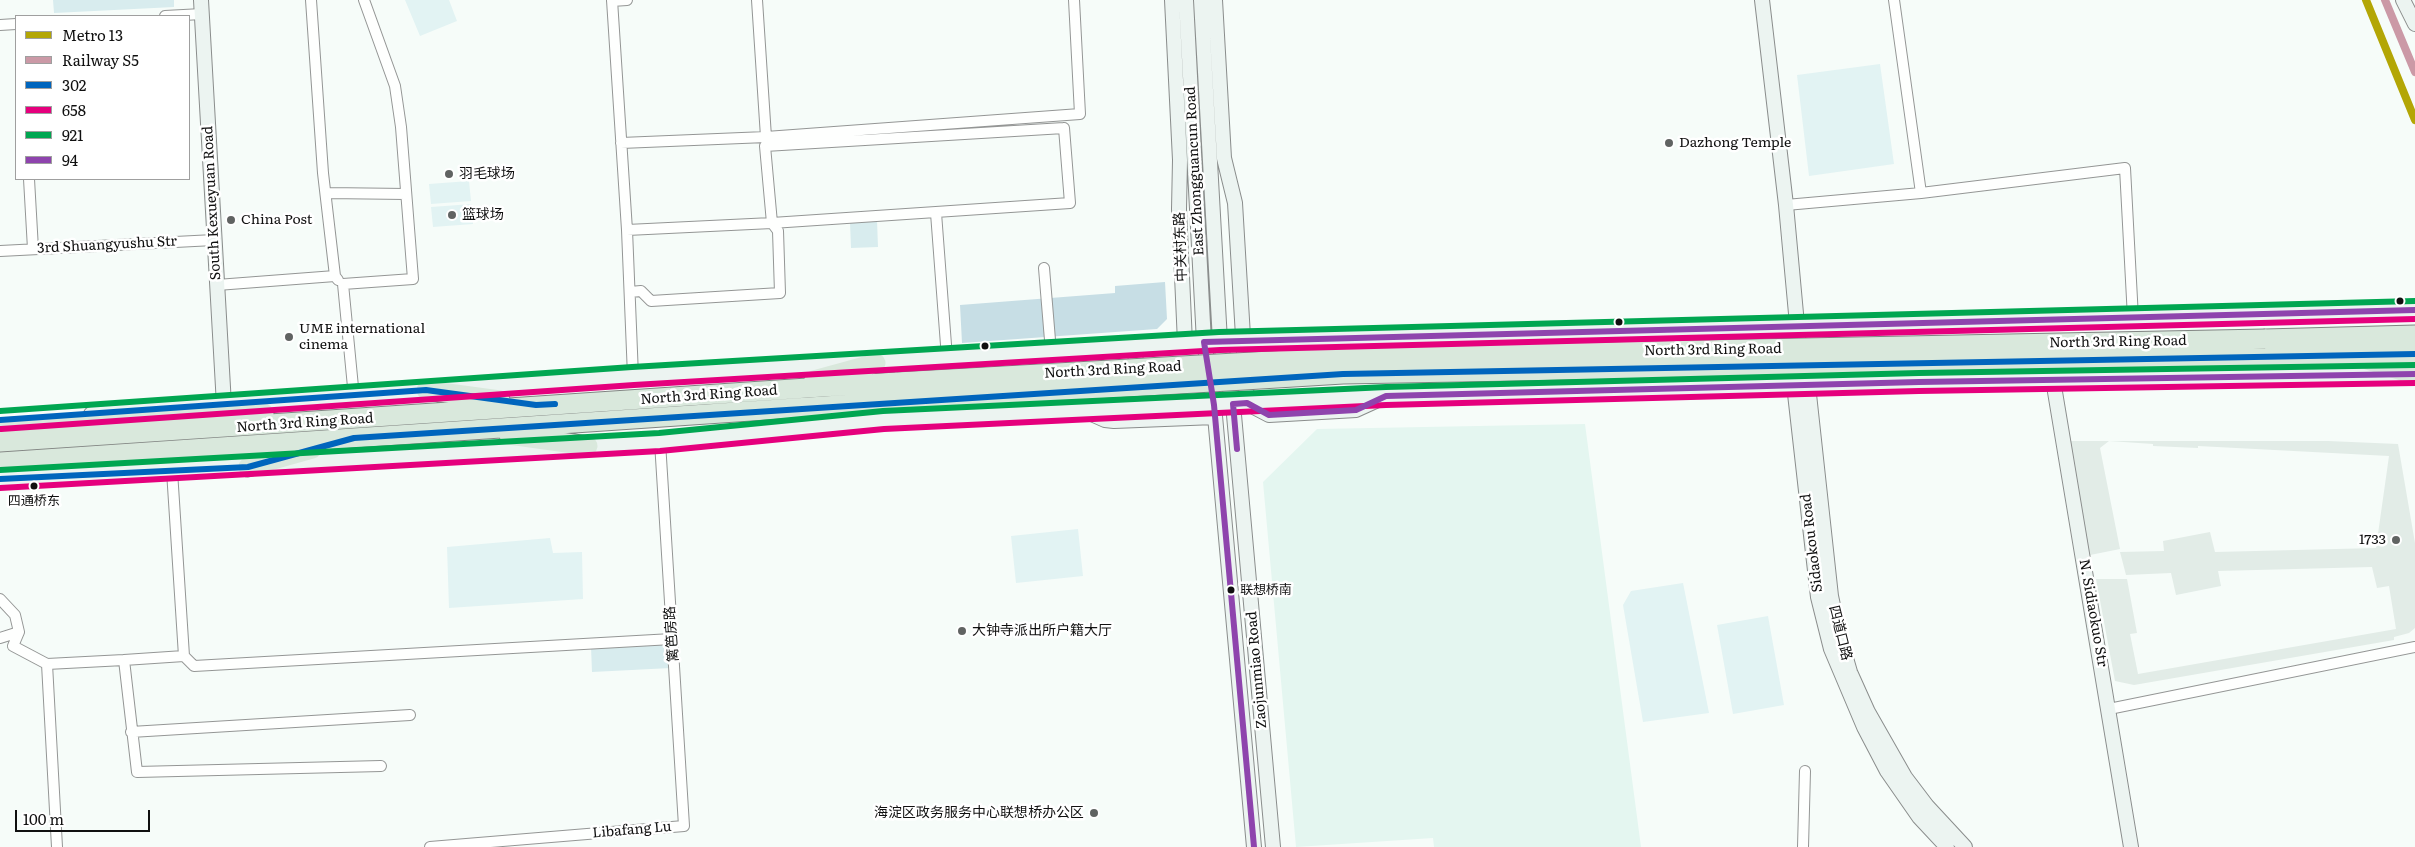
<!DOCTYPE html>
<meta charset="utf-8">
<style>
body{margin:0}
#map{position:relative;width:2415px;height:847px;overflow:hidden;background:#f6fcf9;font-family:Literata,serif}
canvas{display:block}
.legend{position:absolute;left:15px;top:15px;width:175px;height:165px;box-sizing:border-box;background:#fff;border:1px solid #9f9f9f;margin:0;padding:6px 9px;list-style:none;font-size:15px;color:#101010}
.legend li{display:flex;align-items:center;gap:10px;height:25px}
.legend b{width:25px;border:1px solid #9f9f9f}
.scale{position:absolute;left:15px;top:810px;width:135px;height:22px;box-sizing:border-box;border:2px solid #101010;border-top:0;padding-left:6px;font-size:15px;line-height:18px;white-space:nowrap;color:#101010;-webkit-text-stroke:4px #fff;paint-order:stroke}
</style>
<div id="map">
<canvas width="2415" height="847"></canvas>
<ul class="legend">
<li><b style="height:6px;background:#b3a605"></b>Metro 13</li>
<li><b style="height:6px;background:#cb99a6"></b>Railway S5</li>
<li><b style="height:6px;background:#0065bd"></b>302</li>
<li><b style="height:6px;background:#e5007d"></b>658</li>
<li><b style="height:6px;background:#00a651"></b>921</li>
<li><b style="height:6px;background:#8e44ad"></b>94</li>
</ul>
<div class="scale">100 m</div>
</div>
<script>
const ctx = document.querySelector('canvas').getContext('2d');
ctx.lineJoin = 'round';
function fillPath(path, color) { ctx.fillStyle = color; ctx.fill(path, 'evenodd'); }
const toPath = rows => new Path2D(rows.map(r => 'M' + r).join(''));
function stroke(path, color, width, dash) { ctx.strokeStyle = color; ctx.lineWidth = width; ctx.lineCap = dash ? 'butt' : 'round'; ctx.setLineDash(dash || []); ctx.stroke(path); }
function write(font, color, halo, rows, align = 'center') {
  ctx.font = font + ' Literata,"Noto Sans SC",serif'; ctx.lineWidth = 5; ctx.setLineDash([]); ctx.textBaseline = 'middle'; ctx.strokeStyle = halo; ctx.fillStyle = color; for (const [text, x, y, turn = 0] of rows) {
    ctx.save(); ctx.translate(x, y); ctx.rotate((+turn || 0) * Math.PI / 180); ctx.textAlign = isNaN(turn) ? turn : align; if (halo) ctx.strokeText(text, 0, 0); ctx.fillText(text, 0, 0); ctx.restore();
  }
}
fillPath(toPath([
 [1585,424,1641,847,1434,847,1433,838,1296,847,1263,482,1317,429]
]), '#e4f6f0');
fillPath(toPath([
 [53,0,174,0,174,7,54,13],
 [877,220,878,247,851,248,850,222],
 [669,643,671,668,592,672,591,647]
]), '#d8ecee');
fillPath(toPath([
 [1165,282,1167,319,1157,329,962,343,960,305,1115,293,1115,286]
]), '#c7dee5');
fillPath(toPath([
 [405,0,449,0,457,21,420,36],
 [1880,64,1894,164,1809,176,1797,75],
 [469,181,471,201,431,204,429,184],
 [472,204,473,224,433,227,431,207],
 [1078,529,1083,576,1016,583,1011,536],
 [550,538,553,553,582,552,583,599,449,608,447,547],
 [1683,583,1709,713,1643,722,1623,605,1631,591],
 [1768,616,1784,705,1733,714,1717,625]
]), '#e2f3f3');
fillPath(toPath([
 [2068,441,2328,441,2398,444,2415,543,2415,628,2409,633,2394,637,2394,640,2134,685,2115,681,2096,579,2127,579,2137,633,2130,634,2138,674,2396,629,2389,586,2377,588,2372,567,2218,571,2221,586,2176,595,2171,573,2126,575,2120,552,2164,551,2163,541,2210,532,2215,552,2376,548,2389,456,2198,446,2198,448,2153,446,2153,444,2109,441,2100,448,2120,549,2090,555]
]), '#e2ece7');
const street = toPath([
 [311,0,323,173,335,276],
 [612,0,627,230,633,376],
 [757,0,766,137],
 [1894,0,1921,193],
 [612,1,627,0],
 [165,16,202,14],
 [0,25,16,24],
 [1064,128,1070,203,772,223,765,146,1064,128],
 [621,143,766,137,1080,114,1074,0],
 [29,179,33,249],
 [327,193,406,194],
 [1786,205,1921,193,2125,168,2133,318],
 [936,213,947,358],
 [627,230,772,223,778,231,780,293,651,301,641,291,630,292],
 [0,251,214,240],
 [1044,268,1051,352],
 [343,284,413,279,401,127,395,86,364,0],
 [343,284,353,387],
 [217,285,335,276,338,280],
 [172,471,184,656],
 [0,599,15,615,19,632,13,646,47,664,124,660,137,772,381,766],
 [0,638,19,632],
 [124,660,184,656,194,666,672,639],
 [47,664,57,847],
 [2109,709,2415,647],
 [131,732,410,715],
 [430,847,684,826,660,442],
 [1803,847,1805,771]
]);
const secondary = toPath([
 [201,0,224,405],
 [1172,0,1180,160,1179,209,1185,343],
 [1186,0,1204,342,1214,405,1254,847],
 [1201,0,1220,341,1233,404,1273,847],
 [1215,0,1224,158,1235,203,1247,403],
 [1762,0,1786,205,1800,357],
 [2403,0,2415,24],
 [1135,346,1138,408],
 [2053,380,2131,847],
 [1794,385,1818,597,1831,649,1864,727,1887,771,1919,817,1947,847],
 [1808,385,1831,596,1839,634,1850,672,1868,712,1905,777,1927,806,1965,847],
 [1248,404,1269,415,1356,410,1378,400],
 [1087,412,1105,420,1114,421,1215,417],
 [91,414,633,376,1220,341,2415,310],
 [0,479,660,442,883,420,1386,396,1919,382,2399,374]
]);
const highway = toPath([
 [2265,339,2415,335],
 [2265,358,2415,354],
 [2367,360,2411,374],
 [814,380,876,363],
 [426,390,500,400],
 [0,428,264,413],
 [509,435,588,446],
 [0,442,897,382],
 [0,462,898,401],
 [248,467,312,449]
]);
stroke(street, '#949695', 12);
stroke(secondary, '#8a8d8c', 16);
stroke(highway, '#818482', 21);
stroke(street, '#fefffe', 10);
stroke(secondary, '#ecf4f1', 14);
stroke(highway, '#d9e8dc', 19);
const highwayBridge = toPath([
 [897,382,1342,357,2265,339],
 [898,401,1343,374,2265,358]
]);
stroke(highwayBridge, '#818482', 21, []);
stroke(highwayBridge, '#d9e8dc', 19);
stroke(toPath([
 [0,420,426,390,536,405,555,404],
 [0,479,248,467,354,438,1343,374,2415,354]
]), '#0065bd', 6);
stroke(toPath([
 [1,429,634,385,1220,350,2415,319],
 [0,488,660,451,884,429,1386,405,1919,391,2415,383]
]), '#e5007d', 6);
stroke(toPath([
 [0,411,632,367,1219,332,2415,301],
 [0,470,659,433,883,411,1386,387,1919,373,2415,365]
]), '#00a651', 6);
stroke(toPath([
 [1237,449,1233,404,1247,403,1269,415,1356,410,1386,396,1919,382,2415,374],
 [1254,847,1214,405,1204,342,2415,310]
]), '#8e44ad', 6);
stroke(toPath([
 [2385,0,2415,72]
]), '#cb99a6', 8);
stroke(toPath([
 [2366,0,2415,120]
]), '#b3a605', 8);
for (const [x, y, r, color] of [
 [1669,143,5,"#606362"],
 [449,174,5,"#606362"],
 [452,215,5,"#606362"],
 [231,220,5,"#606362"],
 [2400,301,4.5,"#101010"],
 [1619,322,4.5,"#101010"],
 [289,337,5,"#606362"],
 [985,346,4.5,"#101010"],
 [34,486,4.5,"#101010"],
 [2396,540,5,"#606362"],
 [1231,590,4.5,"#101010"],
 [962,631,5,"#606362"],
 [1094,813,5,"#606362"]
]) { const dot = new Path2D(); dot.arc(x, y, r, 0, 2 * Math.PI); ctx.fillStyle = color; ctx.fill(dot); stroke(dot, '#fff', 2); }
write('13px', '#101010', '#fff', [
 ["四通桥东",34,501],
 ["联想桥南",1240,590,"left"]
]);
write('14px', '#101010', '#fff', [
 ["Dazhong Temple",1679,143],
 ["羽毛球场",459,174],
 ["篮球场",462,215],
 ["China Post",241,220],
 ["UME international",299,329],
 ["cinema",299,345],
 ["1733",2386,540,"right"],
 ["大钟寺派出所户籍大厅",972,631],
 ["海淀区政务服务中心联想桥办公区",1084,813,"right"]
], 'left');
write('14px', '#101010', '#fff', [
 ["East Zhongguancun Road",1195,171,-93],
 ["South Kexueyuan Road",212,203,-93],
 ["3rd Shuangyushu Str",107,245,-3],
 ["中关村东路",1181,247,-92],
 ["North 3rd Ring Road",2118,342,-1],
 ["North 3rd Ring Road",1713,350,-1],
 ["North 3rd Ring Road",1113,370,-3],
 ["North 3rd Ring Road",709,395,-4],
 ["North 3rd Ring Road",305,423,-4],
 ["Sidaokou Road",1812,543,-97],
 ["N. Sidiaokuo Str",2093,613,80],
 ["四道口路",1840,633,76],
 ["篱笆房路",672,634,-94],
 ["Zaojunmiao Road",1257,670,-95],
 ["Libafang Lu",632,830,-5]
]);
</script>
